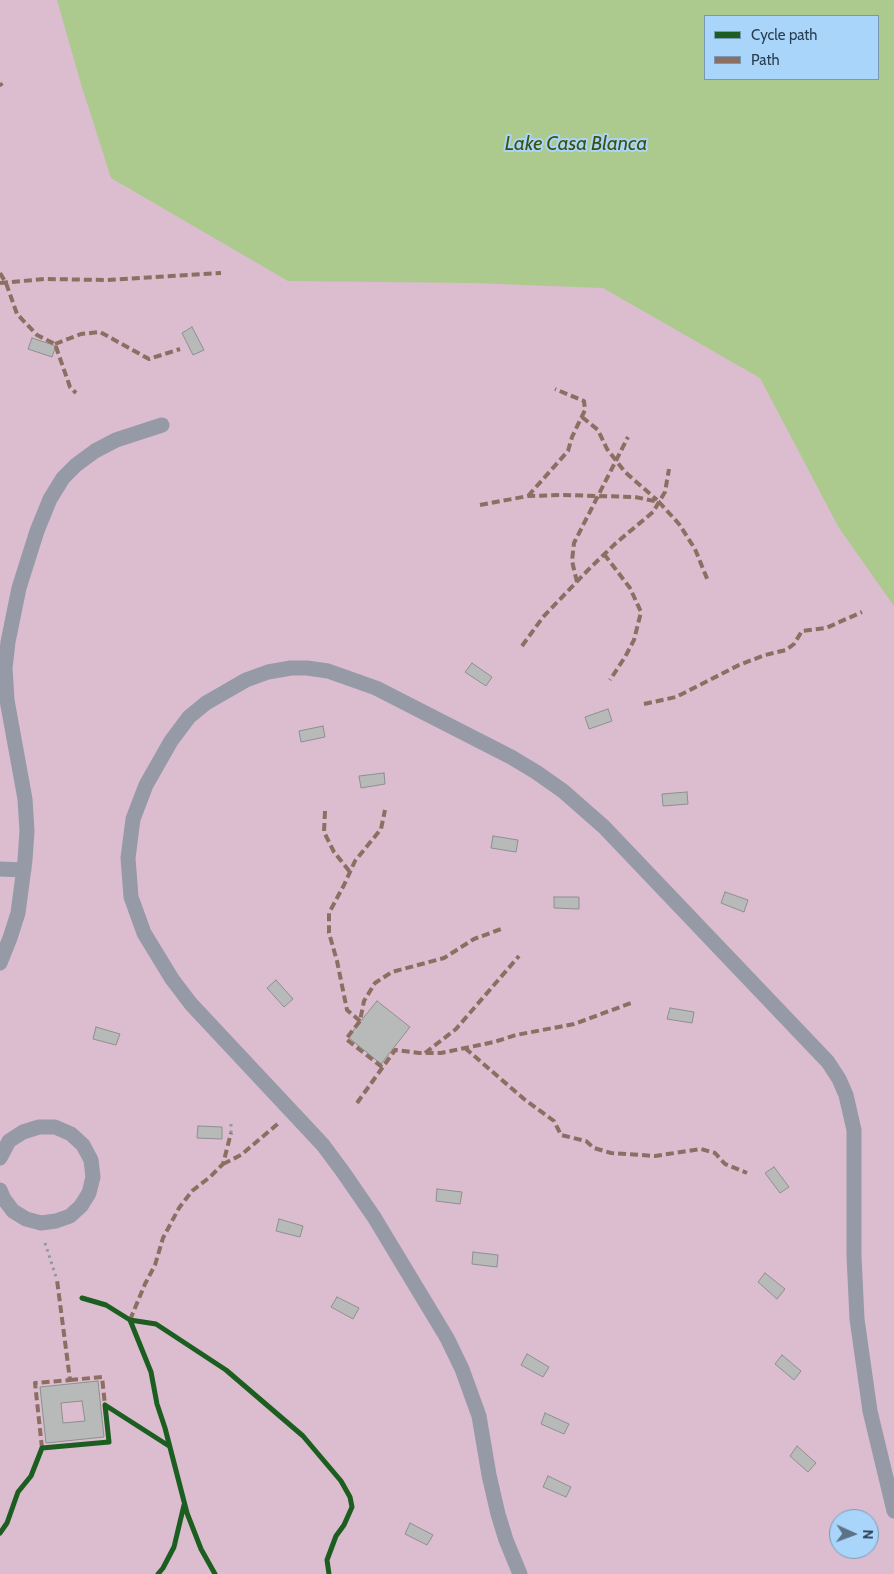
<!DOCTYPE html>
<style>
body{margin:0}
#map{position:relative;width:894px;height:1574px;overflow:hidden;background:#bcd4e9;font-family:Cabin,sans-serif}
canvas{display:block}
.legend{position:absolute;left:704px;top:15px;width:175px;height:65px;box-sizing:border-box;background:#aad5fb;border:1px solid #7699b7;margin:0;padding:6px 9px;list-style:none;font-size:15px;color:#283e51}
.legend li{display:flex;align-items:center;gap:10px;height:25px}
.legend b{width:25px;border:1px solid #7699b7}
.north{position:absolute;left:829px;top:1509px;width:50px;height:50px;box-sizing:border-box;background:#aad5fb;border:1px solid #7699b7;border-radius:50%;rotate:92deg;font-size:14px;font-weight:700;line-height:20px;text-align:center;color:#283e51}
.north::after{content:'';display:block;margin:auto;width:18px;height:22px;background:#5c7286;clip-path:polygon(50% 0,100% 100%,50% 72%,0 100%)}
</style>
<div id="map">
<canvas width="894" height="1574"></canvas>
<ul class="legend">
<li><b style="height:6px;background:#1b5e20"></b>Cycle path</li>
<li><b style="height:6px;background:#8d6e63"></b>Path</li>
</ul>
<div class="north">N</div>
</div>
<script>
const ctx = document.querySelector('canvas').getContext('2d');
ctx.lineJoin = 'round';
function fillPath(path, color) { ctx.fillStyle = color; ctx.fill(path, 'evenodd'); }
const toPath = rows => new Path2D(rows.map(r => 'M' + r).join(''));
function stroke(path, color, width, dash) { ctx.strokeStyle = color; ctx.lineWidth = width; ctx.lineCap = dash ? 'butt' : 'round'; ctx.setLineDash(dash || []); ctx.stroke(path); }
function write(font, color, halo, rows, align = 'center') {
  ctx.font = font + ' Cabin,sans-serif'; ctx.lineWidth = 4; ctx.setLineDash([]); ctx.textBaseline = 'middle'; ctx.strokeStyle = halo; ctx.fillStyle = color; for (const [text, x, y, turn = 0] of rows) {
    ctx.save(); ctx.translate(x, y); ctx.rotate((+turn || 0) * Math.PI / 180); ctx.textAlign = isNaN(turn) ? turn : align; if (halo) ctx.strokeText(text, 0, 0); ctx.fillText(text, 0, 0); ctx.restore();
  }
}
fillPath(toPath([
 [0,0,894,0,894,1574,0,1574],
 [705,16,878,16,878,79,705,79],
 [839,1519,869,1519,869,1549,839,1549]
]), '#dbbdcf');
fillPath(toPath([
 [57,0,894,0,894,606,839,528,760,378,603,288,473,283,288,281,111,178,81,84],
 [705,16,878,16,878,79,705,79]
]), '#acca8d');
const building = toPath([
 [192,327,204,350,193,355,182,333,192,327],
 [32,338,56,346,52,357,28,349,32,338],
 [472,663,492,677,486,686,465,672,472,663],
 [608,709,612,721,589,729,585,717,608,709],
 [323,726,325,737,301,742,299,731,323,726],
 [384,773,385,784,361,788,359,776,384,773],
 [687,792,688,804,663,806,662,794,687,792],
 [493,836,518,840,516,852,491,848,493,836],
 [725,892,748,900,744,912,721,903,725,892],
 [554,897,579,897,579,909,554,908,554,897],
 [276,980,293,999,284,1007,267,988,276,980],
 [377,1001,410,1027,381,1064,348,1037,377,1001],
 [670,1008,694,1012,692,1023,667,1019,670,1008],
 [96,1027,120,1034,116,1045,93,1039,96,1027],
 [198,1126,222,1127,222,1139,197,1138,198,1126],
 [774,1167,789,1187,780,1193,765,1173,774,1167],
 [437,1189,462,1192,460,1204,436,1201,437,1189],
 [279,1219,303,1226,300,1237,276,1231,279,1219],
 [473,1252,498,1255,497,1267,472,1264,473,1252],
 [765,1273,785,1289,777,1299,758,1282,765,1273],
 [337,1297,359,1308,353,1319,331,1307,337,1297],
 [527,1354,549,1367,543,1377,521,1365,527,1354],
 [782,1355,801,1371,794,1380,775,1364,782,1355],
 [98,1381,104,1437,46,1443,40,1387,98,1381],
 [82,1401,85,1421,63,1423,61,1403,82,1401],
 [545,1413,569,1424,564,1434,541,1424,545,1413],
 [797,1446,816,1463,808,1472,790,1456,797,1446],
 [548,1476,571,1487,566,1497,543,1487,548,1476],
 [410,1523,433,1535,427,1545,405,1534,410,1523]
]);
fillPath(building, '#b8baba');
stroke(building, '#8e9090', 1);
stroke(toPath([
 [231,1133,231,1122],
 [45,1243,57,1280]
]), '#9297a2', 3, [2.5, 4]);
stroke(toPath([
 [0,869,24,870],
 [0,963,10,938,18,913,25,860,27,831,25,799,7,700,5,668,8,642,19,588,37,531,50,499,63,478,76,465,95,451,116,440,162,425],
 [0,1158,9,1141,23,1132,39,1127,55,1127,71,1134,83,1145,91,1160,93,1177,89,1193,81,1206,70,1216,56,1221,41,1223,26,1219,13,1211,4,1199,0,1190],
 [520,1574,506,1540,498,1514,489,1475,479,1416,462,1369,447,1338,374,1217,343,1172,323,1145,191,1004,172,979,144,933,131,897,128,858,133,819,146,785,171,741,189,717,206,703,246,680,268,672,291,668,307,668,328,671,376,688,511,757,536,772,563,791,604,827,828,1062,839,1079,846,1095,854,1130,854,1256,857,1319,870,1411,894,1511]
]), '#9699a6', 15);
stroke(toPath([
 [0,83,2,86],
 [0,273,6,283,17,314,37,335,55,344,70,387,76,393],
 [0,283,45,279,107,280,221,273],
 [55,344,81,334,100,332,149,359,180,349],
 [582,417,598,430,607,449,625,472,657,500],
 [528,496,568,451,572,437,585,410,584,401,555,389],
 [480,505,528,496,563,495,635,497,659,502,679,524,695,549,708,581],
 [604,554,630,588,641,612,634,640,625,657,610,680],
 [577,582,572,561,574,543,628,437],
 [522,646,543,617,588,570,616,543,653,512,665,492,669,469],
 [644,704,676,697,739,665,765,655,786,650,794,644,802,631,826,628,862,612],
 [325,811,324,832,334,852,350,872],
 [360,1021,347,1010,337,961,329,933,329,913,344,885,355,861,381,829,385,810],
 [465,1048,524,1099,554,1121,561,1135,586,1141,594,1148,611,1153,655,1156,701,1149,715,1153,725,1164,747,1173],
 [425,1053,456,1029,519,956],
 [382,1067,346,1039,360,1021,364,1001,375,983,392,972,444,958,474,939,501,929],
 [357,1103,395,1050,419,1053,441,1053,494,1042,516,1035,574,1024,634,1002],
 [223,1164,241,1155,280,1122],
 [130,1320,145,1284,155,1265,163,1238,179,1208,192,1191,210,1177,223,1164,231,1133],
 [70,1380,102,1377,105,1405],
 [42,1448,35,1383,70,1380,57,1280]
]), '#8d6e63', 4, [8, 4]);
stroke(toPath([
 [82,1298,106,1305,130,1320,151,1372,157,1404,165,1428,187,1513,201,1549,215,1574],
 [130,1320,156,1324,226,1370,303,1436,341,1481,350,1497,352,1507,344,1525,336,1536,327,1560,329,1574],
 [105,1405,169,1446],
 [0,1533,7,1523,18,1492,31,1476,42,1448,109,1442,105,1405],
 [158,1574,163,1568,174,1547,184,1505]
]), '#1b5e20', 5);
write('italic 20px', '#3d510a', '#aad5fb', [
 ["Lake Casa Blanca",576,144]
]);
</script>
